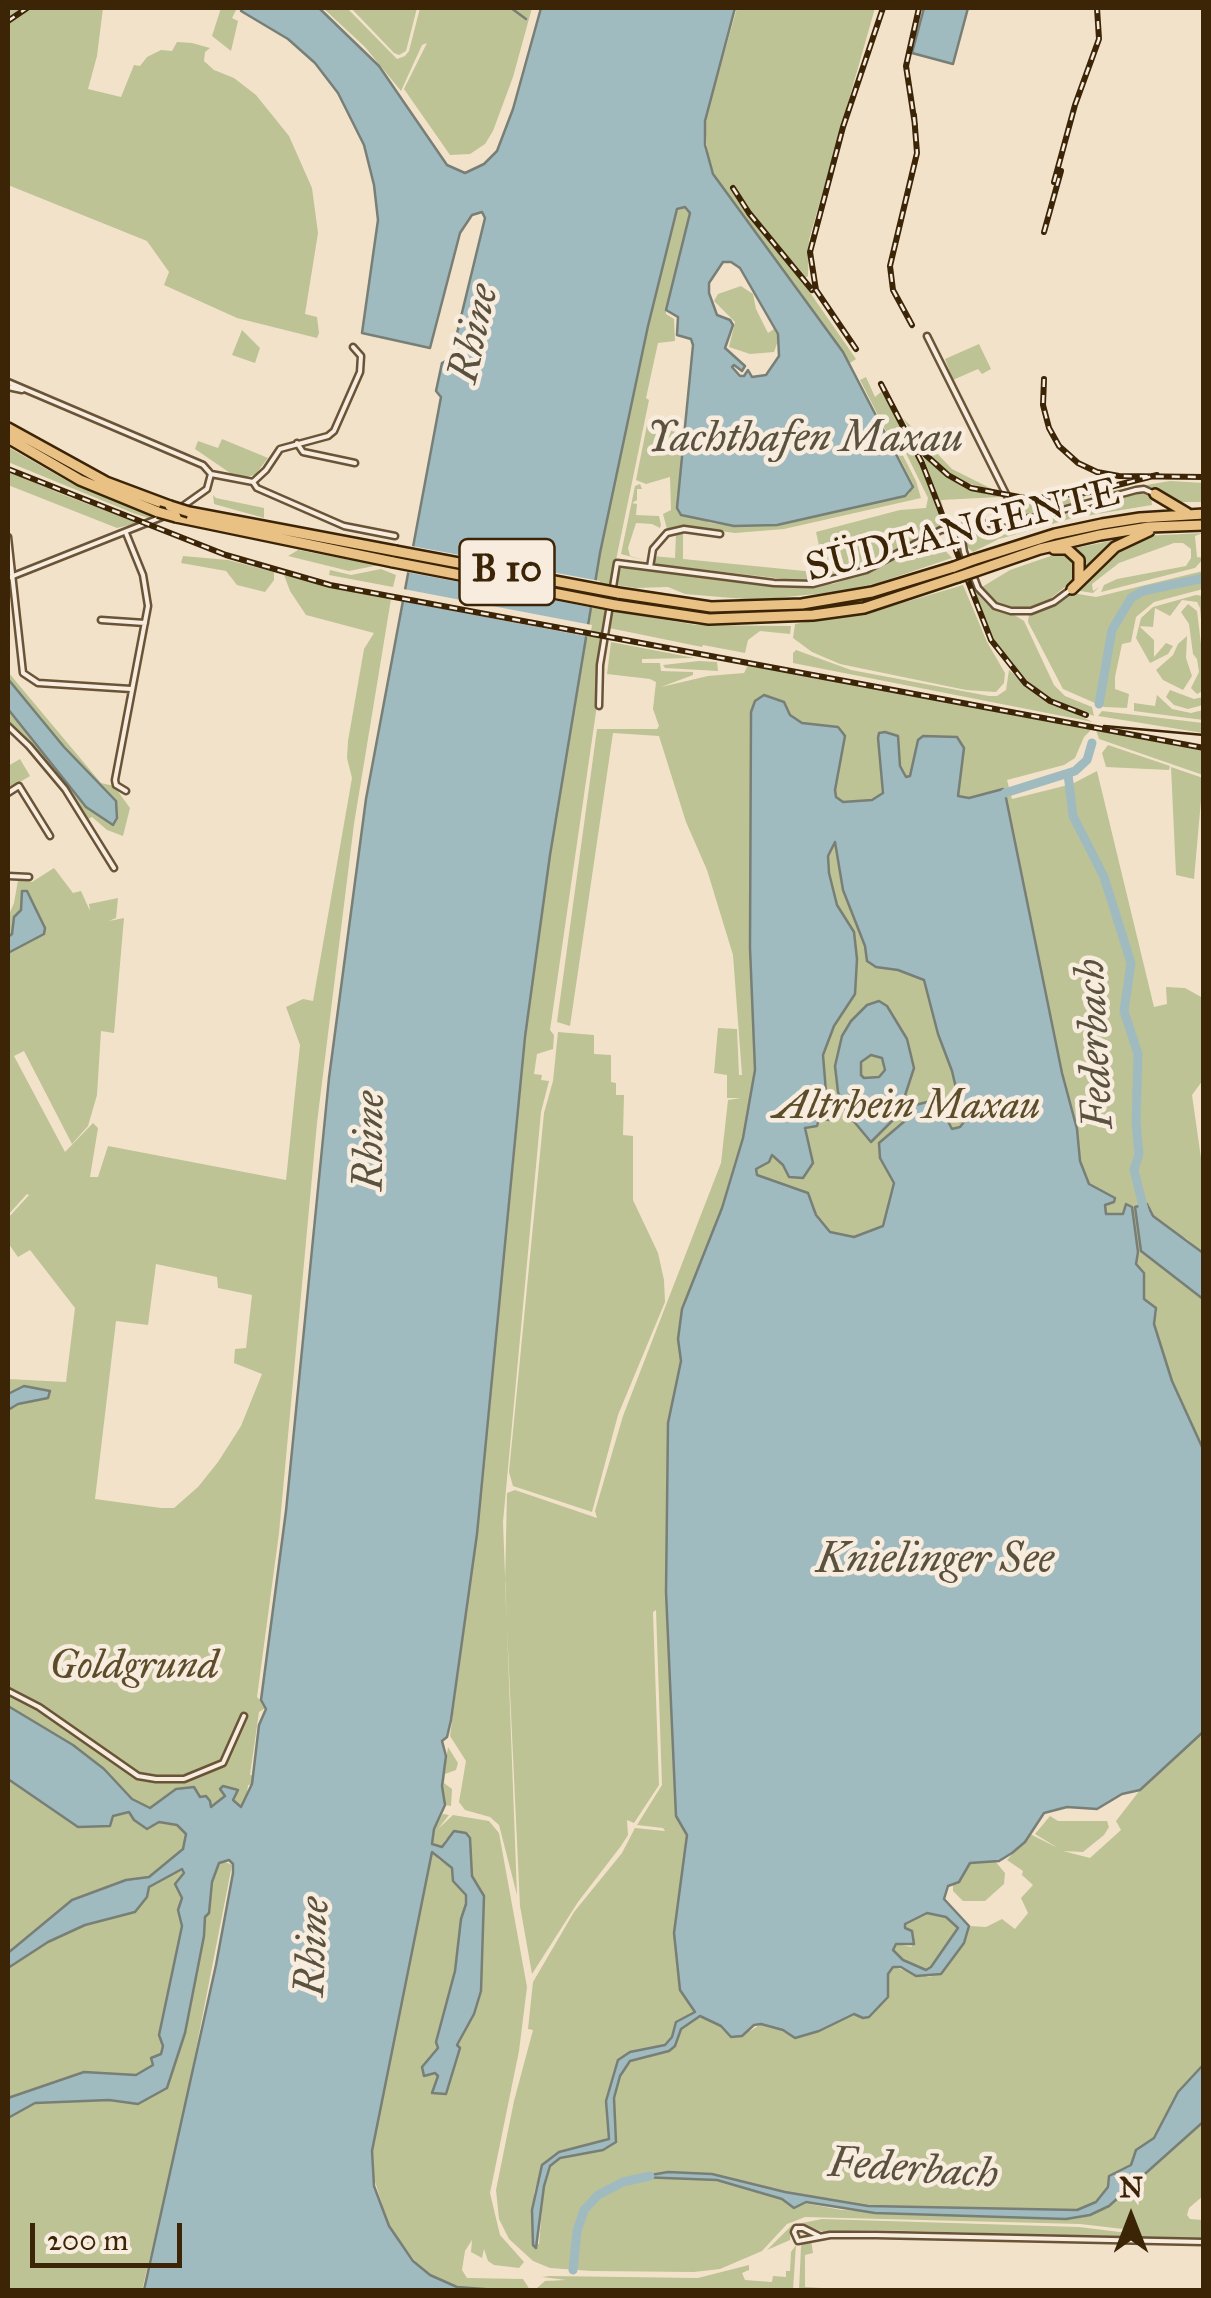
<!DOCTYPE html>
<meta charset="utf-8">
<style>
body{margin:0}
#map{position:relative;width:1211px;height:2298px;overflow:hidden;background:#f3e2ca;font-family:"IM FELL Great Primer",serif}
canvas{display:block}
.frame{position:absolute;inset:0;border:10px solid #3c2507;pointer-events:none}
.north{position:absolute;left:1081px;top:2168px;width:100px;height:100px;-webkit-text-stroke:8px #f7ecdd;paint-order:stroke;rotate:0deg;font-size:28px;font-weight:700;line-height:40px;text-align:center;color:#3c2507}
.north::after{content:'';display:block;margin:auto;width:35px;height:45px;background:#3c2507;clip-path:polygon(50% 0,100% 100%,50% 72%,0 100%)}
.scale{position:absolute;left:30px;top:2223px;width:152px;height:45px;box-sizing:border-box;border:5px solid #3c2507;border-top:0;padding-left:12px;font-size:30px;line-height:35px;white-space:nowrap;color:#3c2507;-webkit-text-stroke:8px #f7ecdd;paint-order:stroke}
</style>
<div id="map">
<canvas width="1211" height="2298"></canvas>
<div class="frame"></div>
<div class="north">N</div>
<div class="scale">200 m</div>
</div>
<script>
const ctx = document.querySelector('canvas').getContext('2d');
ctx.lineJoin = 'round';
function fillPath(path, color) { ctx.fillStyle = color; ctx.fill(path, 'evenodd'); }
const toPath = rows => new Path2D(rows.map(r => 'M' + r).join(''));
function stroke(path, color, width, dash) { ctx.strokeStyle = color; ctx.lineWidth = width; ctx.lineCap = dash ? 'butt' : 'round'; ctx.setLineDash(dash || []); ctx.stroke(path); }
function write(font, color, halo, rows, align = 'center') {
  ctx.font = font + ' "IM FELL Great Primer",serif'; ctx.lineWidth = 9; ctx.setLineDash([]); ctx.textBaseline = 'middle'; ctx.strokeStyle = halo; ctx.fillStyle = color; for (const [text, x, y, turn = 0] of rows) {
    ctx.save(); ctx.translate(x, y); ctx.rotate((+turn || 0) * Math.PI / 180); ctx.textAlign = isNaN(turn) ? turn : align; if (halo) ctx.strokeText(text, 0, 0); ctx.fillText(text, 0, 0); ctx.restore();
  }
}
fillPath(toPath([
 [8,8,103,8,97,56,88,89,121,97,134,65,140,66,147,57,161,50,172,51,177,42,192,43,210,48,205,52,204,61,214,70,234,78,256,95,289,136,312,188,318,233,305,314,317,317,319,333,317,338,237,318,164,285,169,272,147,241,8,185],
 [221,8,237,8,232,18,238,21,231,51,212,36],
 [323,8,347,8,397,59,405,56,409,51,420,8,532,8,513,77,493,131,485,144,470,154,450,155,404,89,427,43,422,45,401,91,365,47],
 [351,8,417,8,406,51,399,55,394,53],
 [737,8,875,8,809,240,808,276,802,281,856,359,850,363,720,187,708,159,705,121],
 [685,207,690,213,666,309,666,314,674,319,675,341,658,343,646,398,649,400,603,623,597,667,597,705,550,1030,554,1035,553,1049,537,1054,534,1074,542,1075,541,1080,549,1081,541,1112,503,1522,517,1895,499,1825,490,1817,465,1810,459,1802,466,1761,450,1736,477,1534,525,1037,550,855,600,553,656,291,677,211],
 [741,286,753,294,756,309,768,333,774,329,779,338,774,352,750,354,729,347,735,322,714,301,718,294],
 [242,330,260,348,255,363,232,355],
 [979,344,991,369,982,374,978,369,953,380,945,359],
 [866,377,875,397,881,392,910,438,946,526,914,540,861,570,810,582,654,564,652,556,675,558,676,533,683,532,683,559,825,573,816,532,900,510,926,508,928,498,897,435,895,440,916,481,921,498,784,529,735,533,683,526,667,529,663,514,671,510,670,477,646,484,636,480,647,425,684,434,677,507,710,523,734,526,777,525,909,494,913,484,860,380],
 [903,418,952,469,1000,493,961,481,937,464,918,444],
 [222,439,268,458,255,475,244,477,233,475,195,449,198,441,218,448],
 [8,447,71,483,152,516,148,518,133,513,8,462],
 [923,456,960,484,1000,497,941,500,948,526],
 [8,471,64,495,138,523,117,528,8,485],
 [1170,481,1203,483,1203,502,1175,502,1153,488,1141,486,1099,499,1093,494],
 [640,484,642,489,637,489,637,500,632,503,637,504,636,515,659,516,661,525,660,528,652,524,636,523,628,548,630,556,646,561,621,554,635,486],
 [1139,492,1151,497,1152,505,1073,518,996,540,1041,520,1092,508],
 [213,495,216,498,264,508,264,518,214,504],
 [1086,495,1079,505,1033,515,1019,512,1014,501,1062,500],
 [1033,522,973,552,967,547,967,535,974,530],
 [1203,533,1195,536,1197,557,1204,558,1195,568,1101,592,1104,585,1117,579,1186,566,1191,558,1191,549,1183,543,1174,543,1119,563,1092,584,1093,591,1099,587,1093,593,1080,591,1079,588,1112,554,1143,536],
 [932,536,952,558,878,583,836,592,756,600,685,594,668,587,636,588,616,585,618,570,627,567,790,586,833,584,865,573],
 [1125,538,1083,576,1071,549],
 [298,550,379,565,349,571,288,556],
 [1062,552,1076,562,1075,579,1046,602,1023,609,1011,608,997,603,982,587,1010,570],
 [183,556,228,560,274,572,274,580,265,592,237,585,226,571,181,563],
 [381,569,396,575,393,587,329,575,330,570,351,575],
 [955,571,949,576,896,593,840,606,807,611,730,613,841,604,892,592],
 [1203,571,1203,589,1154,602,1136,617,1131,642,1122,644,1115,677,1115,689,1129,694,1127,708,1104,707,1063,689,1028,622,1029,614,1056,605,1072,593,1096,597],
 [284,575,391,599,354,824,317,1123,279,1533,257,1697,267,1707,259,1712,250,1775,255,1776,254,1785,248,1785,245,1810,221,1860,232,1865,180,2131,142,2290,8,2290,8,1379,66,1382,75,1308,30,1250,18,1257,8,1243,8,1218,29,1195,27,1194,8,1215,8,917,14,903,18,880,32,882,54,868,73,893,81,891,90,911,89,904,118,898,116,918,109,921,124,918,114,1033,101,1031,97,1095,88,1126,72,1144,24,1051,14,1056,65,1152,93,1123,98,1128,90,1177,98,1177,108,1146,286,1180,300,1045,286,1007,303,999,313,1001,352,778,347,758,348,741,364,649,374,633,306,615,290,591],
 [156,1264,217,1277,218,1288,252,1295,246,1348,235,1349,234,1363,262,1374,241,1426,218,1462,198,1487,174,1508,161,1508,95,1499,116,1321,148,1325],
 [972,580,979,596,990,607,1016,616,1024,621,1054,685,1065,696,1092,707,1094,716,1051,700,1018,673,992,637,969,581],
 [963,585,987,642,1005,673,1004,683,996,692,966,690,840,664,812,652,793,638,795,624,882,609],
 [1196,595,1203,596,1203,642,1200,608,1197,602,1182,600,1170,616,1155,608,1153,627,1139,626,1154,640,1154,657,1166,643,1173,646,1168,654,1150,663,1136,638,1141,618,1153,607],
 [1188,604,1197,611,1203,660,1203,691,1197,694,1191,688,1199,672,1197,659,1193,654,1189,624,1181,612],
 [615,611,696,625,791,626,790,634,760,631,748,640,745,653,703,645,702,647,609,628,611,612],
 [1187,636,1186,658,1192,676,1183,690,1163,680,1156,670,1173,655,1178,644],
 [611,642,695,658,642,659,642,663,660,663,661,671,693,672,693,675,661,687,708,676,744,673,748,665,1092,729,1084,737,1075,758,1064,765,1007,780,1012,799,1072,784,1097,771,1154,1007,1167,1004,1166,987,1185,988,1203,998,1203,1080,1192,1095,1203,1172,1203,1253,1187,1239,1169,1230,1141,1251,1203,1299,1203,1449,1172,1381,1154,1324,1157,1311,1144,1299,1145,1277,1136,1264,1135,1255,678,1339,681,1361,668,1423,676,1816,687,1835,677,1953,680,1990,696,2012,676,2021,672,2037,665,2045,630,2052,618,2060,606,2101,609,2139,562,2151,542,2165,534,2193,533,2245,539,2244,544,2186,550,2166,560,2158,603,2150,614,2144,614,2098,620,2076,630,2061,669,2051,675,2046,681,2029,700,2016,721,2026,750,2031,761,2024,783,2030,795,2038,819,2031,854,2014,860,2015,887,1989,888,1974,893,1967,929,1977,940,1974,963,1943,969,1926,986,1927,1002,1919,1015,1929,1028,1913,1021,1898,1033,1885,1022,1875,1023,1871,1007,1860,1030,1834,1058,1848,1035,1834,1050,1816,1058,1821,1107,1821,1109,1827,1104,1835,1083,1852,1063,1851,1090,1858,1121,1830,1116,1821,1140,1790,1203,1732,1203,2065,1164,2117,1154,2138,1136,2150,1131,2165,1110,2176,1108,2187,1096,2202,1077,2210,868,2206,785,2192,712,2174,646,2176,717,2180,783,2199,842,2210,1066,2219,1109,2206,1203,2122,1203,2196,1189,2208,1187,2215,1190,2219,1203,2220,1203,2239,1134,2237,1132,2230,1080,2224,805,2217,787,2224,762,2251,720,2269,694,2272,592,2271,550,2268,533,2261,509,2239,499,2219,496,2190,514,2101,533,2030,528,2029,533,1982,574,1912,622,1853,635,1828,665,1831,663,1828,637,1825,662,1785,656,1610,653,1612,659,1785,634,1823,627,1820,628,1835,621,1846,578,1902,532,1974,520,1906,505,1585,507,1493,515,1490,597,1518,595,1511,623,1416,721,1163,728,1100,741,1098,727,1098,727,1075,714,1073,718,1028,737,1029,739,1075,742,1075,733,955,707,870,686,822,659,736,613,733,570,1026,557,1022,597,729,657,729,659,726,653,709,656,682,650,679,607,674],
 [796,650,851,670,989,696,997,696,1006,690,1009,670,1039,697,1093,722,793,663,793,653],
 [699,661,717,662,718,671,665,668,663,665],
 [8,672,101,783,114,786,130,808,123,836,107,830,92,817,88,819,66,786,8,721],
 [1170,690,1194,699,1203,697,1203,705,1188,709,1174,705,1166,697],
 [1157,695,1172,709,1191,713,1203,710,1203,720,1134,711,1134,703,1155,706],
 [1102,711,1203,723,1203,733,1098,716],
 [1096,730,1203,751,1203,775,1099,739],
 [1108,745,1170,766,1169,770,1106,767,1102,753],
 [20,759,30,776,8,789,8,766],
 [1171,767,1203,778,1194,879,1176,875],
 [558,1032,594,1035,594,1054,611,1055,611,1082,616,1083,616,1095,624,1095,623,1135,633,1136,633,1200,658,1253,664,1280,665,1302,618,1415,592,1512,513,1486,509,1472,544,1113,553,1081],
 [448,1747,458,1763,456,1770,445,1774,444,1783,452,1789,451,1806,445,1805,442,1786],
 [443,1814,449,1815,438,1829,453,1815,489,1821,499,1833,527,1987,519,2051,490,2193,500,2235,524,2262,519,2268,494,2265,488,2261,484,2249,482,2258,471,2252,472,2240,465,2251,462,2270,467,2278,523,2279,530,2290,467,2289,444,2282,421,2269,389,2226,371,2169,372,2151,431,1852,436,1853,438,1859,452,1868,460,1889,466,1895,466,1904,461,1919,455,1971,436,2042,439,2048,422,2067,436,2073,446,2094,459,2049,457,2045,474,2014,481,1991,484,1896,472,1876,470,1839,466,1833,459,1831,445,1840,442,1847,431,1844,434,1829],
 [995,1861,1005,1873,1004,1884,985,1901,963,1901,953,1891,953,1883,962,1878,970,1863],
 [927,1913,944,1915,958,1928,956,1935,931,1967,926,1970,903,1960,893,1951,896,1944,912,1947,905,1924],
 [822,2219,1079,2227,1128,2233,1127,2237,873,2230,824,2232,800,2224,791,2229,790,2240,767,2250,792,2225],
 [811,2240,813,2253,805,2255,805,2287,855,2290,799,2290,801,2247,802,2242],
 [796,2245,793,2290,537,2288,545,2281,566,2280,542,2277,550,2276,698,2278,749,2265,749,2270,742,2273,745,2280,772,2282,773,2276,786,2277,786,2271,790,2271,791,2252]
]), '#bdc395');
const water = toPath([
 [243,8,319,8,379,66,447,165,465,173,484,164,497,151,513,109,541,8,735,8,705,121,705,145,713,174,843,352,913,487,905,496,777,525,734,526,681,515,677,508,693,345,691,339,677,335,678,317,666,310,690,213,685,207,677,209,648,326,600,553,550,855,525,1037,477,1534,451,1720,447,1737,442,1741,446,1756,442,1786,445,1805,434,1829,432,1844,442,1847,454,1831,466,1833,470,1838,472,1876,484,1896,481,1991,474,2014,457,2045,460,2048,446,2094,432,2093,438,2076,435,2073,424,2076,422,2067,438,2048,436,2042,455,1971,461,1919,466,1904,466,1895,453,1881,452,1868,432,1852,372,2151,374,2186,389,2226,413,2261,430,2275,457,2287,497,2290,144,2290,216,1965,233,1873,233,1864,229,1860,219,1863,212,1882,209,1913,205,1917,204,1936,185,2033,167,2088,138,2104,109,2100,35,2103,8,2118,8,2098,84,2072,136,2075,153,2065,151,2058,161,2054,163,2046,159,2035,182,1926,178,1910,182,1898,175,1884,184,1873,182,1869,149,1887,147,1897,135,1912,85,1925,48,1942,8,1968,8,1953,72,1900,126,1880,149,1877,183,1849,186,1834,177,1825,159,1822,147,1829,134,1820,129,1812,113,1816,110,1826,78,1827,8,1779,8,1706,73,1745,104,1769,132,1799,150,1808,176,1789,194,1787,200,1797,206,1796,210,1801,211,1807,225,1796,220,1789,223,1786,238,1790,233,1800,241,1807,252,1784,259,1725,266,1709,261,1700,286,1511,329,1078,366,799,441,397,436,391,442,363,451,358,485,218,482,212,472,215,460,233,430,348,362,333,378,220,374,185,364,145,338,93,315,63,288,39,241,11,243,8],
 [723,262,731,262,740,268,778,334,779,356,766,375,752,377,748,370,744,376,740,376,732,367,734,365,742,371,745,366,725,348,733,325,730,320,717,315,709,293,709,283,723,262],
 [924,8,968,8,953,64,912,53,924,8],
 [8,679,64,747,116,801,117,818,113,825,86,807,8,709,8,679],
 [764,695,784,702,790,715,802,723,838,727,842,732,845,736,835,790,836,797,843,802,872,800,883,793,878,738,879,733,885,732,898,736,900,766,906,777,910,776,918,740,923,736,957,737,964,748,958,796,969,798,1003,789,1005,793,1062,1073,1077,1129,1080,1161,1089,1184,1115,1198,1114,1202,1105,1205,1106,1214,1123,1214,1126,1204,1132,1207,1138,1252,1136,1264,1144,1273,1144,1299,1156,1308,1154,1324,1172,1381,1203,1449,1203,1732,1140,1790,1122,1794,1097,1809,1067,1807,1044,1813,1025,1842,1012,1853,999,1861,970,1863,959,1882,948,1886,944,1899,969,1926,964,1943,941,1974,916,1976,901,1967,893,1967,888,1974,888,1997,869,2017,863,2018,854,2014,819,2031,795,2038,783,2030,761,2024,754,2025,742,2036,731,2037,721,2026,700,2016,681,2029,675,2046,669,2051,630,2061,620,2076,614,2098,616,2142,603,2150,560,2158,550,2166,544,2186,536,2248,533,2245,532,2210,542,2165,559,2152,609,2139,606,2101,618,2060,630,2052,665,2045,672,2037,676,2022,695,2012,680,1990,674,1933,687,1835,676,1816,666,1592,668,1423,681,1361,678,1339,682,1309,722,1208,743,1138,755,1070,750,948,751,712,755,701,764,695],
 [835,842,843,890,865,946,867,961,876,967,898,970,924,980,938,1034,952,1071,964,1122,960,1127,952,1129,939,1104,927,1102,915,1105,906,1120,879,1143,880,1158,894,1183,883,1226,854,1237,830,1232,816,1215,808,1193,757,1175,756,1169,769,1162,772,1155,783,1165,789,1177,803,1178,813,1163,805,1128,817,1126,819,1119,831,1120,834,1116,826,1092,823,1055,834,1026,855,994,857,959,854,932,837,905,829,873,828,856,835,842],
 [927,1913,946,1917,958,1928,931,1967,926,1970,903,1960,893,1950,896,1944,914,1944,912,1931,905,1928,905,1924,927,1913],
 [22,891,27,891,45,928,44,934,8,953,8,937,12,934,14,917,21,910,22,891],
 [879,1001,887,1006,907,1039,914,1068,899,1114,871,1142,846,1112,838,1092,835,1066,842,1036,851,1021,867,1005,879,1001],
 [871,1055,882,1058,885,1070,879,1077,864,1078,861,1075,861,1062,871,1055],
 [1147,1204,1153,1216,1203,1253,1203,1299,1141,1251,1135,1207,1147,1204],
 [24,1386,50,1391,48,1398,18,1404,8,1410,8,1394,24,1386],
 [1203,2065,1203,2122,1109,2206,1090,2215,1066,2219,875,2213,806,2202,794,2208,782,2199,717,2180,639,2177,668,2172,712,2174,785,2192,868,2206,1077,2210,1096,2202,1108,2187,1109,2176,1131,2165,1136,2150,1154,2138,1178,2092,1203,2065]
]);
fillPath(water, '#a0bbc0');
stroke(water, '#787f76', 2.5);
fillPath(toPath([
 [406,545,600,581,595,608,401,571],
 [398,588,592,625,590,637,396,600]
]), '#f3e2ca');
stroke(toPath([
 [511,8,526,19]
]), '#787f76', 2.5);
stroke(toPath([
 [1099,704,1112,630,1131,598,1143,591,1204,578],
 [1068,774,1073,816,1104,877,1131,963,1124,1011,1138,1054,1136,1122,1139,1154,1134,1170,1146,1218],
 [1005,793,1075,771,1087,760,1092,743],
 [573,2270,577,2231,584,2210,598,2195,623,2182,650,2176]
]), '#a0bbc0', 9);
const street = toPath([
 [927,336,1009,500,1014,521],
 [8,382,203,465,211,474,253,482,257,488,344,526,395,536],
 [8,387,22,390],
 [297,443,303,452,355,463],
 [253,482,266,470,280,449,328,436,334,431,360,372,361,356,353,347],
 [183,506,207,489,211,474],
 [960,528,964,552,978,588,995,606,1011,611,1031,611,1054,602,1070,590],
 [8,537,23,673,38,683,131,689],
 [650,567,653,549,667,533,684,529,720,534],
 [8,578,162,517],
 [101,620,145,623],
 [599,706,600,665,617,563,774,583,813,584,866,570,941,530,1037,517,1136,490,1144,489,1155,494],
 [8,726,29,746,65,789,114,868],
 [126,791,116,785,115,780,148,606,143,575,126,533],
 [8,793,19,786,50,836],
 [8,876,29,877],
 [8,1691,39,1707,138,1776,156,1779,184,1779,223,1763,244,1716],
 [819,2236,803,2228,796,2228,794,2232,798,2241,830,2235,876,2235,1204,2242]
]);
const highway = toPath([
 [8,428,106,482,170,506],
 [8,438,80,480,158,512],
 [1155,494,1187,513],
 [189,512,395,551],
 [176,517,393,562],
 [1054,549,1067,549,1079,560,1079,580],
 [973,560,1055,534,1102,524,1140,518,1204,514],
 [976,571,1040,549,1100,535,1149,527,1204,525],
 [1072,589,1115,547,1149,531],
 [618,593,711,607,802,604,872,592,954,567],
 [615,605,709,619,813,615,864,608,958,577]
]);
stroke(street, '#6a5438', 9);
stroke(highway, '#3c2507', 14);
stroke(street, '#f7ecdd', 4);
stroke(highway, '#eac185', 9);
stroke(toPath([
 [1104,726,1204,735]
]), '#3c2507', 2.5);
const rail = toPath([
 [8,21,27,8],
 [915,125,906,66,919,8],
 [1054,182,1075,105,1099,39,1097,8],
 [733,188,749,213,812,290],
 [1044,232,1061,171],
 [912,325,893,290,890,266,917,153,914,115],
 [856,349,816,290,810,252,843,127,883,8],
 [1044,379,1043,405,1049,428,1059,446,1078,463,1097,472,1119,476,1204,477],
 [881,384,922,463,991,640,1025,683,1050,701,1086,715],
 [919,449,948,475,971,488,1030,499,1090,492,1157,475],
 [8,469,226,555,330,585,1204,748]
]);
stroke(rail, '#3c2507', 6);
stroke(rail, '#f7ecdd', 2.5, [8]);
const highwayBridge = toPath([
 [170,506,189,512],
 [158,512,176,517],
 [395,551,618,593],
 [393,562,615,605],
 [954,567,973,560],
 [958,577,976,571]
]);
stroke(highwayBridge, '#3c2507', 14, []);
stroke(highwayBridge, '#eac185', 9);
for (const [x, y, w] of [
 [507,572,95]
]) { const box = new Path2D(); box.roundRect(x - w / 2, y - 33, w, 66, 8); ctx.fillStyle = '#f7ecdd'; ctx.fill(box); stroke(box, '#3c2507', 2.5); }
write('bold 38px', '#3c2507', null, [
 ["B 10",507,572]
]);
write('40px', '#3c2507', '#f7ecdd', [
 ["SÜDTANGENTE",963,532,-14]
]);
write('italic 40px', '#5c4c2a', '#f7ecdd', [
 ["Altrhein Maxau",907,1108],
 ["Goldgrund",134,1668]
]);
write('italic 42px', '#5a523e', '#f7ecdd', [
 ["Rhine",476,334,-77],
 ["Yachthafen Maxau",805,441],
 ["Federbach",1097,1044,-93],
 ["Rhine",372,1141,-89],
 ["Knielinger See",935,1562],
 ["Rhine",315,1947,-87],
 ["Federbach",913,2171,4]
]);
</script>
